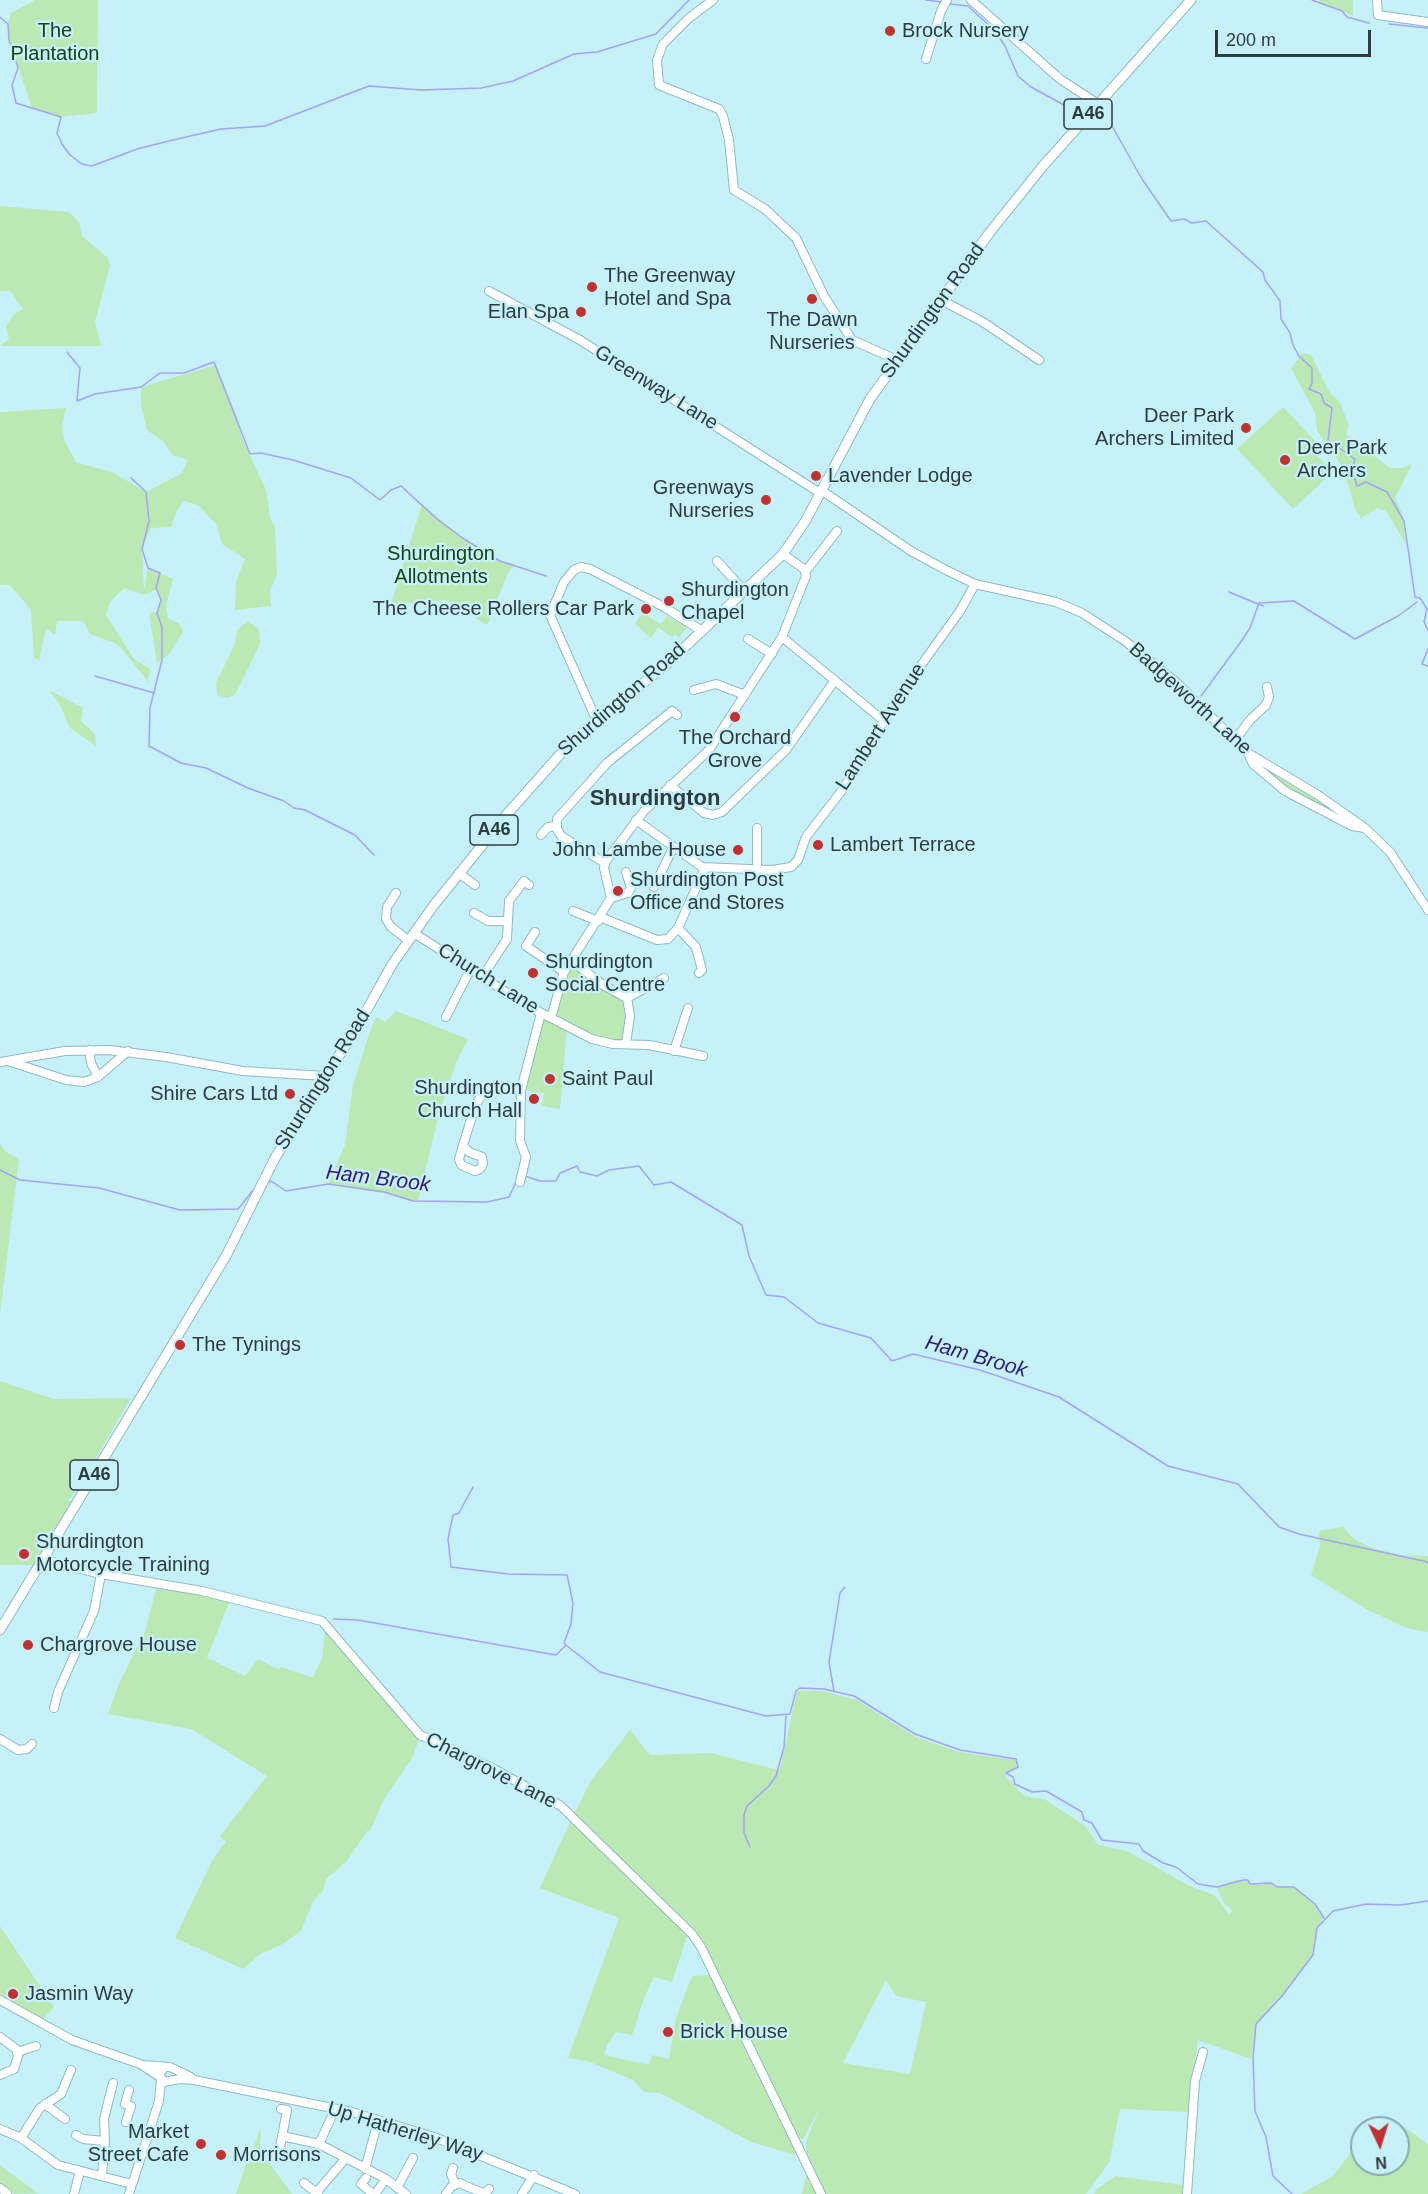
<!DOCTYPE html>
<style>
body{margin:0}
#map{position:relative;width:1428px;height:2194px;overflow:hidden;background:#c6f1f9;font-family:Helvetica,sans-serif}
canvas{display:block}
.north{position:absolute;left:1350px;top:2116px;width:60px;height:60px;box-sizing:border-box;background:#c6f1f9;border:2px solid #88a9af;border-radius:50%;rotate:176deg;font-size:16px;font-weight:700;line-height:24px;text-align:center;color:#2c3d40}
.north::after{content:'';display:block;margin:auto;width:21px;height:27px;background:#c0312f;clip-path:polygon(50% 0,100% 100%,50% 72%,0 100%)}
.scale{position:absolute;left:1215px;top:30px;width:156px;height:27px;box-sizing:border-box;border:3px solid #2c3d40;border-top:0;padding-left:8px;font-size:18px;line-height:21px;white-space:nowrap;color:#2c3d40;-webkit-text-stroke:4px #c6f1f9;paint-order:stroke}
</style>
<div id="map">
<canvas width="1428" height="2194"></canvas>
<div class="north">N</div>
<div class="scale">200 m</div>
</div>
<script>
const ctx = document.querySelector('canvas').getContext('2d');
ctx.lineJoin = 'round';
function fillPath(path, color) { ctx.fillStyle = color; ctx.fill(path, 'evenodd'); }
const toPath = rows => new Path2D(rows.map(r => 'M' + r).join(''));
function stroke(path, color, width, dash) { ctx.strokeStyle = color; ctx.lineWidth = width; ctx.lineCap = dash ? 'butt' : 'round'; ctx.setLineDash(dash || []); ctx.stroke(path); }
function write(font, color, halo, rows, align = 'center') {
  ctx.font = font + ' Helvetica,sans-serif'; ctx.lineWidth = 4.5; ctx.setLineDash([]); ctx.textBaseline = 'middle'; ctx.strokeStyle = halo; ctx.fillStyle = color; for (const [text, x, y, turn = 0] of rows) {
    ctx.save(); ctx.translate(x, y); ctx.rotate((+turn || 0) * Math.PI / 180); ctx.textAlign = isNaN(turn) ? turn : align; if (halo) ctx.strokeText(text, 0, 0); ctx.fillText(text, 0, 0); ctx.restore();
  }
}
fillPath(toPath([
 [35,0,98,0,97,113,61,117,32,108,9,40,8,24,11,13],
 [1318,0,1353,0,1353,16,1322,3],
 [0,206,69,212,79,222,82,236,108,258,110,266,95,322,101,346,0,346,9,339,6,327,13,315,23,309,10,291,0,291],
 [1303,353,1311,355,1330,393,1340,402,1349,426,1346,434,1390,468,1402,468,1412,464,1395,498,1402,513,1406,544,1386,511,1377,508,1361,518,1356,511,1343,468,1317,431,1315,413,1291,368],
 [216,365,237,417,242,438,266,490,270,518,275,527,277,575,270,591,271,606,235,610,236,582,245,559,222,544,216,524,198,505,184,501,176,512,171,527,151,528,142,549,144,591,148,568,173,579,166,605,168,618,180,624,183,632,169,654,157,663,149,613,157,612,161,600,157,589,144,595,124,588,110,602,106,615,134,659,150,669,148,682,124,651,115,643,90,634,83,621,57,621,55,635,46,628,39,660,34,658,31,610,10,585,0,585,0,412,66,408,62,426,64,440,76,462,114,473,146,492,182,473,188,460,172,455,164,442,147,430,141,405,141,387],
 [1283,407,1316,442,1310,448,1333,472,1293,509,1237,449],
 [422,504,464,539,500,561,516,564,509,571,487,625,446,600,391,604],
 [642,613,661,624,667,616,687,627,679,638,675,634,672,637,658,627,651,638,635,624],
 [248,621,259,629,260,644,235,695,227,698,217,695,216,683,234,646,237,630],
 [49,690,83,708,81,721,95,734,96,746,70,728,60,705],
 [1257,763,1297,786,1354,823,1289,791],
 [576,968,629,1002,626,1044,613,1044,567,1027,560,1109,542,1106,544,1093,525,1090,541,1013,551,1018,564,972],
 [396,1011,468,1039,456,1063,439,1114,419,1197,418,1201,413,1201,384,1192,328,1184,345,1145,353,1085,369,1034,376,1017,385,1022],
 [0,1144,6,1152,19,1159,0,1314],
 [0,1381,54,1399,131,1398,89,1470,70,1499,66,1498,74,1503,33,1565,0,1565],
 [1343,1527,1354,1539,1372,1548,1399,1555,1428,1556,1428,1632,1406,1628,1366,1609,1311,1575,1320,1545,1319,1531],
 [157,1585,230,1600,207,1658,245,1676,258,1659,279,1670,281,1667,313,1678,322,1658,325,1630,419,1739,412,1758,384,1799,370,1831,367,1831,347,1861,326,1879,323,1891,313,1901,301,1931,281,1945,262,1953,243,1969,175,1938,214,1857,226,1842,220,1836,267,1776,191,1729,108,1714,120,1681,145,1632],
 [797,1691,822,1691,857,1700,916,1737,959,1752,1015,1760,1017,1766,1005,1775,1024,1796,1046,1800,1085,1826,1098,1845,1127,1851,1190,1886,1214,1895,1229,1914,1233,1911,1224,1903,1217,1887,1236,1880,1248,1880,1250,1884,1258,1885,1271,1883,1277,1887,1294,1887,1299,1890,1315,1904,1324,1918,1317,1928,1313,1955,1282,1996,1256,2024,1251,2059,1198,2040,1188,2112,1120,2109,1109,2163,1086,2194,825,2194,807,2152,806,2142,819,2109,803,2139,799,2140,704,1945,570,1814,576,1811,590,1782,630,1730,650,1755,711,1753,774,1769,780,1769],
 [886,1980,896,1996,926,2002,910,2074,843,2063],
 [570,1822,688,1933,672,1982,654,1977,644,1998,633,2033,631,2035,616,2032,607,2045,604,2055,649,2065,652,2055,669,2059,676,2018,692,1976,713,1975,802,2157,751,2142,660,2093,644,2092,633,2080,588,2061,568,2058,619,1918,540,1888],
 [0,1926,54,2007,40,2023,0,2000],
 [1393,2119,1428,2144,1428,2194,1301,2194,1333,2176,1355,2147,1362,2143,1362,2164,1398,2164,1398,2128,1382,2128],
 [261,2125,260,2148,267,2150,267,2155,263,2155,292,2194,236,2194,249,2156,247,2151,248,2148,253,2149],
 [0,2165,28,2186,38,2193,14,2194,0,2183],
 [807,2172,817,2194,802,2194],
 [1115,2176,1183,2185,1182,2194,1094,2194,1096,2190]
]), '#bae9b4');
stroke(toPath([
 [926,0,942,2],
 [1312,0,1342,11,1347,17,1369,23],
 [950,4,968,6,995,31,1005,46,1018,76,1031,87,1075,111,1086,113],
 [0,17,8,24,9,40,18,68,12,85,16,103,61,117,57,133,62,144,70,155,82,164,92,166,137,149,173,140,221,129,265,126,369,86,421,90,481,88,513,81,574,54,597,52,656,34,689,0],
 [1389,24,1428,28],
 [1094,115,1108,119,1142,179,1171,221,1184,219,1192,223,1206,221,1263,272,1265,280,1280,301,1281,319,1290,333,1293,345,1299,356,1312,368,1312,383,1309,389,1321,394,1324,403,1332,408,1328,440,1355,459,1352,470,1357,486,1366,482,1387,492,1404,521,1415,597,1420,598,1427,609,1424,622,1428,630],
 [67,352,80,368,77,401,95,394,141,387,160,373,184,373,214,362,250,454,261,453,293,460,351,478,380,500,391,490,401,486,437,519,464,539,500,561,546,576],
 [131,478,146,492,149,521,142,549,148,568,160,573,156,588,161,600,157,613,162,627,162,660,150,708,149,746,181,763,206,768,248,788,284,801,294,808,305,810,355,835,374,855],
 [1229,592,1263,606],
 [1428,649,1422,664,1428,666],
 [95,676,154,693],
 [1201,696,1240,643,1250,628,1259,603,1294,601,1355,639,1398,616,1417,602],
 [0,1170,20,1180,99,1188,180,1210,238,1209,254,1189],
 [525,1176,540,1181,556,1181,560,1173,577,1166,580,1172,597,1176,609,1170,639,1166,654,1185,671,1182,742,1225,749,1256,766,1295,784,1297,818,1323,871,1338,892,1361,913,1354,980,1370,1059,1397,1168,1466,1238,1484,1279,1527,1299,1534,1428,1562],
 [267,1183,271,1181,286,1191,328,1184,384,1192,413,1201,487,1202,509,1197,516,1182],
 [473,1487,459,1513,453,1515,448,1539,451,1567,508,1574,567,1575,573,1603,571,1624,564,1643,566,1645],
 [334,1619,358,1620,556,1655,566,1645,600,1672,766,1716,790,1714,796,1691,800,1688,824,1689,854,1696,915,1734,960,1750,1016,1759,1018,1767,1006,1773,1013,1777,1015,1784,1032,1792,1046,1791,1082,1812,1084,1820,1092,1823,1102,1840,1139,1844,1143,1851,1163,1863,1176,1867,1198,1884,1217,1887,1243,1880,1248,1880,1250,1884,1271,1883,1277,1887,1294,1887,1315,1904,1324,1918],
 [834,1691,829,1662,840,1593,845,1587],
 [750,1847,744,1833,744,1815,747,1806,769,1786,776,1776,784,1747,786,1716],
 [1292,2194,1273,2176,1266,2137,1255,2111,1253,2058,1256,2024,1282,1996,1313,1955,1317,1928,1333,1911,1366,1904,1400,1905,1428,1901]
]), '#a1a4f8', 1.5);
const minor = toPath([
 [713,0,689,18,663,44,657,60,659,85,719,109,723,116,729,140,734,190,765,209,796,238,824,296,852,340,897,360],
 [971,0,1060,79,1098,104],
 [1377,0,1378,15,1428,22],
 [926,59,941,11,947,0],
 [489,291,580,340,820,493],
 [941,300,983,322,1039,360],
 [821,490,911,551,946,570,975,584,1056,602,1082,613,1125,641,1176,682,1248,753,1318,795,1365,828,1390,852,1428,910],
 [717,561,745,592],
 [805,572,837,531],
 [782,637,884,721],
 [748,639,772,654],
 [694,690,716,684,745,695],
 [596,719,550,615,564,582,574,570,581,567,590,569,664,607,702,631],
 [1235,740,1250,720,1266,705,1269,697,1267,687],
 [1248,753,1253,764,1285,791,1352,826,1365,828],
 [670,785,704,813,713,815,722,812,786,750,835,680],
 [636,820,702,867,772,870,791,867,798,860,806,837,843,789,899,696,960,611,975,584],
 [541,835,548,827,556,826],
 [605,863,561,836,557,829,557,819,607,763,672,711,677,715],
 [757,870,757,828],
 [459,873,475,885],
 [654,887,673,848],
 [396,893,387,907,386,919,391,927,408,940],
 [611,898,628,893,631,888,626,872],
 [573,911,598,921],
 [474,913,488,921,508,921],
 [600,917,657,940,668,939,678,928,705,868],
 [678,928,696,947,702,970,699,973],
 [535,932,526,946,564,972],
 [414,933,526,1005,592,1039,613,1044,649,1045,703,1056],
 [571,960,603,985,627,998,630,1016,626,1044],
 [483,976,507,939,509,901,524,881,529,885],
 [627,998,664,978],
 [446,1017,471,968],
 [551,1018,564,972,611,898,604,868,606,861,644,811,709,750,782,637,806,576,804,569,783,554],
 [89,1050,91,1063,98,1077],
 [674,1051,688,1008],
 [8,1061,66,1080,84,1082,98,1077,128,1051],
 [0,1062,65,1051,109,1050,166,1057,243,1071,325,1076],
 [463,1145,459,1159,461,1165,475,1171,480,1169,483,1164,482,1157,469,1152,463,1145,476,1104,483,1093,496,1087,506,1086,521,1090],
 [520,1182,526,1157,520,1141,521,1090,541,1013],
 [45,1557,53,1562,101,1574,202,1591,322,1621,420,1735,492,1768,561,1806,692,1934,701,1947,821,2194],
 [54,1708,58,1692,94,1611,101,1574],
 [0,1739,18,1750,27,1749,32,1744],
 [0,2000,72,2040,140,2064,160,2077],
 [0,2037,16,2049,18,2056,14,2069,0,2075],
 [17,2052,36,2046],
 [142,2065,170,2067,191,2077],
 [165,2067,159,2074,164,2082,180,2079,194,2080,352,2112,434,2137,575,2194],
 [45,2104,65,2119],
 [126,2122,131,2106,125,2104,129,2090],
 [0,2129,21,2138,58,2165,132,2184],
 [76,2135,83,2139,105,2141],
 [282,2136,319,2144,386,2179,406,2194],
 [21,2138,40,2108,61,2094,71,2070],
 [319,2144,331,2118],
 [279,2153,287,2110,281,2109],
 [453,2168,451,2174,455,2184],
 [365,2169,375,2132],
 [102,2175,105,2141,104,2119,113,2083],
 [366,2178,361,2184,373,2194],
 [304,2183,318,2194],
 [0,2188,7,2193],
 [397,2188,413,2158],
 [316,2193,345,2159],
 [74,2194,80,2171],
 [129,2194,159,2101,161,2080],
 [375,2194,386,2179],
 [446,2194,451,2187,459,2183,485,2194,489,2189],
 [522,2194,534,2175],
 [1187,2194,1195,2081,1203,2052]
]);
const major = toPath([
 [0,1630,226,1256,275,1158,360,1022,393,963,434,905,508,813,572,741,667,664,783,554,806,520,870,399,990,232,1043,166,1191,0]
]);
stroke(minor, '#91bac2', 10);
stroke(major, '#91bac2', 11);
stroke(minor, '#fff', 8);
stroke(major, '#fff', 9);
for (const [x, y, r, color] of [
 [890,31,6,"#c0312f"],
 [592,287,6,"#c0312f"],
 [812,299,6,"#c0312f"],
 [581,312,6,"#c0312f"],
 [1246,428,6,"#c0312f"],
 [1285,460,6,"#c0312f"],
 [816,476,6,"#c0312f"],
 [766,500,6,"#c0312f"],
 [669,601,6,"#c0312f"],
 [646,609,6,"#c0312f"],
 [735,717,6,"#c0312f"],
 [818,845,6,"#c0312f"],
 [738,850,6,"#c0312f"],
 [618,891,6,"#c0312f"],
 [533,973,6,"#c0312f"],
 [550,1079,6,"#c0312f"],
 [290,1094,6,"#c0312f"],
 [534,1099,6,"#c0312f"],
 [180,1345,6,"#c0312f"],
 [24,1554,6,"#c0312f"],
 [28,1645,6,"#c0312f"],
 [13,1994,6,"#c0312f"],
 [668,2032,6,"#c0312f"],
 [201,2144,6,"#c0312f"],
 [221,2155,6,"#c0312f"]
]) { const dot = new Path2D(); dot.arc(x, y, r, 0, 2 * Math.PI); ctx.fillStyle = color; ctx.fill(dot); stroke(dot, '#c6f1f9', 2); }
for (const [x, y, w] of [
 [1088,114,48],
 [494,830,48],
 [94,1475,48]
]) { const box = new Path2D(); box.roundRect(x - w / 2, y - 15, w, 30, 4.5); ctx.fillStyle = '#c6f1f9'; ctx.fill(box); stroke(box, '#2c3d40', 1.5); }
write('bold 18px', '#2c3d40', null, [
 ["A46",1088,114],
 ["A46",494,830],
 ["A46",94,1475]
]);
write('20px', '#164211', '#c6f1f9', [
 ["The",55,31],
 ["Plantation",55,54],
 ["Shurdington",441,554],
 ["Allotments",441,577]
]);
write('20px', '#2c3d40', '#c6f1f9', [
 ["Brock Nursery",902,31],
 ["The Greenway",604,276],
 ["Hotel and Spa",604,299],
 ["Elan Spa",569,312,"right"],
 ["The Dawn",812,320,"center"],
 ["Nurseries",812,343,"center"],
 ["Deer Park",1234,416,"right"],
 ["Archers Limited",1234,439,"right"],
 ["Deer Park",1297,448],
 ["Archers",1297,471],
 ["Lavender Lodge",828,476],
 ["Greenways",754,488,"right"],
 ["Nurseries",754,511,"right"],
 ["Shurdington",681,590],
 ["Chapel",681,613],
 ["The Cheese Rollers Car Park",634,609,"right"],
 ["The Orchard",735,738,"center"],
 ["Grove",735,761,"center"],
 ["Lambert Terrace",830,845],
 ["John Lambe House",726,850,"right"],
 ["Shurdington Post",630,880],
 ["Office and Stores",630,903],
 ["Shurdington",545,962],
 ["Social Centre",545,985],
 ["Saint Paul",562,1079],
 ["Shurdington",522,1088,"right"],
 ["Church Hall",522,1111,"right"],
 ["Shire Cars Ltd",278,1094,"right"],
 ["The Tynings",192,1345],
 ["Shurdington",36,1542],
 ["Motorcycle Training",36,1565],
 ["Chargrove House",40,1645],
 ["Jasmin Way",25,1994],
 ["Brick House",680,2032],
 ["Market",189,2132,"right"],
 ["Street Cafe",189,2155,"right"],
 ["Morrisons",233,2155]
], 'left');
write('20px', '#2c3d40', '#c6f1f9', [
 ["Shurdington Road",933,311,-54],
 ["Greenway Lane",656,388,32],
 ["Badgeworth Lane",1190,699,42],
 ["Shurdington Road",622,700,-41],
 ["Lambert Avenue",881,727,-57],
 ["Church Lane",488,979,32],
 ["Shurdington Road",323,1080,-58],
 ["Chargrove Lane",491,1771,27],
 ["Up Hatherley Way",405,2132,17]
]);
write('italic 21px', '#2c1c7b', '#c6f1f9', [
 ["Ham Brook",378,1179,7],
 ["Ham Brook",976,1357,16]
]);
write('bold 22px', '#2c3d40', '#c6f1f9', [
 ["Shurdington",655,799]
]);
</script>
